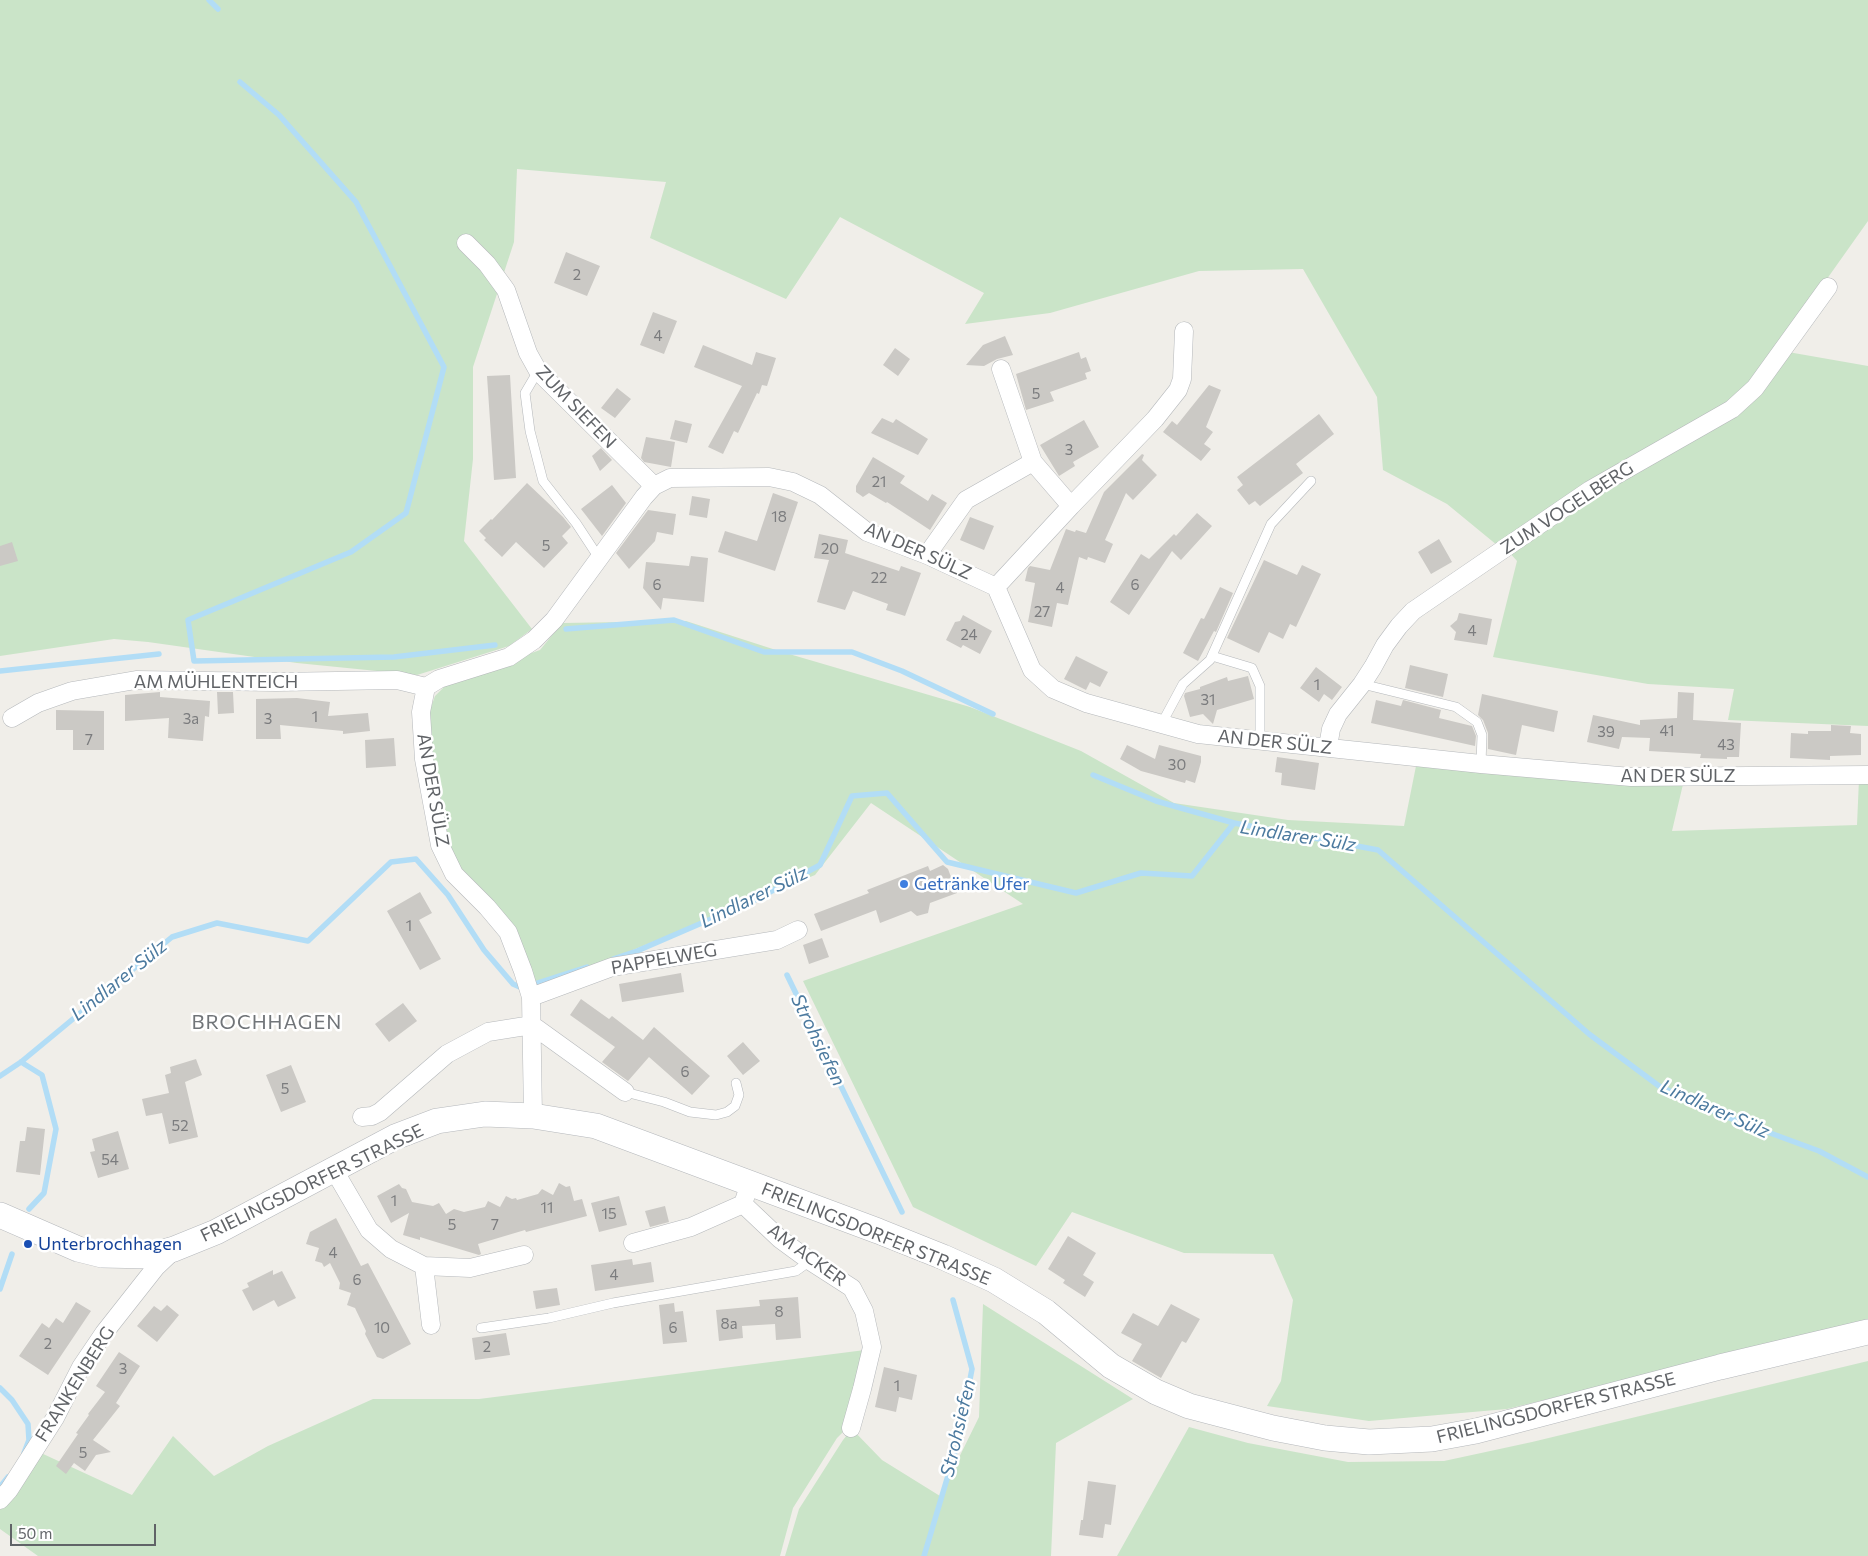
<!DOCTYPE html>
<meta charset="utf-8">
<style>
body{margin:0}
#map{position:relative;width:1868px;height:1556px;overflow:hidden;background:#f0eee9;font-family:Commissioner,sans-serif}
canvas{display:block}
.scale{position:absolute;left:10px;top:1524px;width:146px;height:22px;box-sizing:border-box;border:2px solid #606367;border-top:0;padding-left:6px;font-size:15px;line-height:18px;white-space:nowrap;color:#606367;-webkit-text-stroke:4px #fff;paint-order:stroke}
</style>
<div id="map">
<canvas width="1868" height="1556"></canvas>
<div class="scale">50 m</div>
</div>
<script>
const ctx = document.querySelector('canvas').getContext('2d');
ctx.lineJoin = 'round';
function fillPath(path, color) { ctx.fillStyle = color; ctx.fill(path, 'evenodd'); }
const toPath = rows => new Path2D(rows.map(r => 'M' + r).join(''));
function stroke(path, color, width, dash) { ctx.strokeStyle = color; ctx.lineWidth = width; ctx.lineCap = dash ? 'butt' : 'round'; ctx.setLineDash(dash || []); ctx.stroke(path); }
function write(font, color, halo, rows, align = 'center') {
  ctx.font = font + ' Commissioner,sans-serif'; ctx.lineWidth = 5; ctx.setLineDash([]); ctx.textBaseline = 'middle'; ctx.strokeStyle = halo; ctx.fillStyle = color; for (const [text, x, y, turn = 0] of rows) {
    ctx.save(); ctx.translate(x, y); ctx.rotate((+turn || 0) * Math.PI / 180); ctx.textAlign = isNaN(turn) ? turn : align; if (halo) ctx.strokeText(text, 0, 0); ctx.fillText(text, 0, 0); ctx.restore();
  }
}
fillPath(toPath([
 [0,0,1868,0,1868,221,1751,386,1503,550,1447,504,1383,470,1377,397,1303,269,1199,271,1050,313,965,324,984,293,840,217,786,299,650,238,666,182,517,169,514,242,473,367,473,459,464,541,532,629,509,646,417,675,297,663,148,642,114,639,0,656],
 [1788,352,1868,366,1868,726,1728,720,1734,689,1648,684,1493,657,1517,561,1509,552,1593,492,1706,430],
 [686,621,779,651,970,707,1081,751,1174,803,1288,820,1404,826,1416,766,1684,780,1672,831,1857,825,1859,779,1868,779,1868,1322,1507,1409,1369,1421,1267,1406,1281,1381,1293,1300,1273,1254,1184,1253,1072,1212,1036,1266,913,1207,803,981,1023,904,871,803,815,875,536,990,458,871,443,844,429,759,430,710,435,696,448,683,540,650,562,623],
 [983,1304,1133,1399,1056,1443,1051,1556,785,1556,799,1509,843,1440,852,1429,882,1460,940,1496,979,1417],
 [865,1350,847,1428,837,1438,793,1508,780,1556,38,1556,0,1529,0,1510,41,1453,132,1495,173,1436,214,1476,268,1446,373,1399,479,1399],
 [1868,1361,1868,1556,1117,1556,1189,1427,1248,1443,1348,1462,1444,1461,1532,1442]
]), '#cae4c8');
stroke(toPath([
 [209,0,218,9],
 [240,82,279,115,356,202,444,367,406,513,351,552,188,620,194,661,394,657,495,645],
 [566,629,674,620,764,652,852,652,902,671,993,714],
 [0,671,159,654],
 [1093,775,1156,801,1234,823],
 [613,959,637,951,755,900,820,865,852,796,887,793,947,862,1076,893,1141,873,1192,876,1234,823,1378,850,1589,1034,1659,1086,1724,1116,1819,1151,1868,1177],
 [787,975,902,1212],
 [21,1062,42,1075,56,1129,44,1193,29,1209],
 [0,1076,21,1062,172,937,217,923,308,941,391,862,416,859,448,895,484,950,513,984,522,988,587,967],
 [0,1289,12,1254],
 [0,1388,12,1400,28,1424,29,1440,24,1453],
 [0,1487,8,1477],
 [924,1556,958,1442,972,1369,953,1300]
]), '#b2ddf6', 5.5);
fillPath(toPath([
 [566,252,600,266,587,296,554,283],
 [653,312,677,321,664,354,640,345],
 [1005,336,1013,355,997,359,984,366,966,365,983,345],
 [703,345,752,365,756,352,776,358,767,386,762,385,759,394,757,393,738,433,734,431,723,454,708,447,742,386,694,367],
 [895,348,910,359,898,376,883,365],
 [1079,352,1081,359,1086,357,1091,371,1085,373,1087,379,1050,392,1054,401,1026,410,1016,374],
 [510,375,516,478,494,480,487,376],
 [1209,385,1221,390,1206,427,1213,432,1204,444,1211,449,1201,461,1163,432,1172,421,1177,425],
 [617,388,631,399,615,418,601,408],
 [1319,414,1334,434,1296,464,1303,473,1260,506,1255,501,1249,505,1237,490,1243,485,1237,477],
 [882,418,893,423,896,419,928,439,918,455,871,433],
 [675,420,692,424,687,443,670,439],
 [1084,420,1099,447,1073,462,1075,466,1059,476,1040,445],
 [646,437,675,442,671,467,644,462,641,458],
 [601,448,612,460,600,471,592,456],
 [1142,454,1144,455,1142,460,1157,475,1133,500,1126,493,1105,540,1113,544,1105,563,1088,557,1087,560,1079,557,1068,605,1057,603,1052,627,1028,622,1035,583,1025,581,1028,568,1030,566,1050,570,1066,529,1075,532,1076,530,1086,533,1104,492],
 [873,457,905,476,900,483,928,501,932,494,947,503,930,530,887,502,886,503,869,493,863,497,856,492,856,486],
 [527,483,563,517,571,527,562,536,568,543,544,568,516,542,502,557,484,540,486,538,479,531,491,519,492,520],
 [612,485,626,503,602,536,581,509],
 [773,493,798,502,775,571,718,552,725,531,757,541],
 [692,496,710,499,707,518,689,515],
 [648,510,676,514,673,535,657,532,655,541,629,569,616,553],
 [1197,513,1212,526,1181,560,1172,551,1129,615,1110,602,1141,554,1149,559,1174,534,1176,536],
 [970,517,994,526,984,550,960,540],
 [819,534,848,540,845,553,899,571,901,566,921,573,905,616,886,610,888,604,853,591,845,610,817,602,829,560,814,558],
 [1439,539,1452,562,1431,574,1418,552],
 [12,542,18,561,0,566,0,546],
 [691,556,708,558,704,602,663,598,661,610,643,588,646,562,689,566],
 [1264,560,1297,575,1302,565,1321,574,1296,627,1290,624,1283,639,1269,632,1259,653,1227,638],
 [1220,587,1233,593,1216,632,1214,631,1198,661,1183,653,1201,618,1204,619],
 [1459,613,1492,619,1487,645,1454,640,1456,632,1450,626,1457,620],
 [963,615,992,631,980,654,963,645,961,648,946,640,955,622,960,621],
 [1076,656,1108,672,1100,687,1090,682,1086,690,1064,679],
 [1410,665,1448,674,1443,697,1405,688],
 [1316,667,1342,687,1332,700,1324,694,1319,702,1300,688],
 [1248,676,1254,699,1217,710,1213,724,1203,714,1190,717,1184,696,1185,693,1200,689,1200,687,1227,677,1228,681],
 [160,692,160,697,210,701,209,717,205,716,203,741,168,738,169,718,125,721,125,695],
 [217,692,233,692,234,713,218,714],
 [1678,692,1694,693,1693,720,1741,723,1739,757,1727,757,1727,759,1700,758,1701,754,1649,751,1650,738,1622,737,1619,749,1587,742,1593,715,1640,725,1640,720,1677,718],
 [1482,694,1558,711,1554,732,1522,725,1516,755,1488,749,1488,733,1483,720,1478,715],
 [297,698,330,702,328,716,368,713,370,731,343,734,343,731,280,725,281,739,256,739,256,699],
 [1376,700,1401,706,1403,700,1441,710,1439,718,1472,726,1476,736,1475,746,1371,723],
 [56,710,104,711,104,750,73,750,73,730,56,730],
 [1831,725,1851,726,1850,733,1861,734,1861,755,1830,756,1830,760,1790,758,1791,733,1808,734,1808,731,1831,731],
 [394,738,396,766,366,768,365,740],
 [1127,745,1155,759,1159,745,1201,756,1201,762,1195,783,1186,780,1185,783,1141,771,1120,759],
 [1277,757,1319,763,1315,790,1281,785,1282,773,1275,772],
 [943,865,948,869,957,893,930,903,928,913,917,916,911,911,880,923,876,910,821,931,814,914,869,893,867,890,928,866,930,871],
 [420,892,432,913,419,920,441,959,420,970,387,911],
 [822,938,829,957,809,964,803,945],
 [681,973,684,992,622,1002,619,984],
 [581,999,609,1019,612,1016,643,1040,654,1027,710,1076,692,1095,649,1057,628,1081,602,1062,615,1047,570,1015],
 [403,1003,417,1021,389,1042,375,1024],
 [743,1042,760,1061,743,1075,727,1056],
 [196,1059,202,1075,185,1082,198,1137,169,1144,162,1113,146,1116,142,1099,169,1093,165,1075,171,1073,170,1067],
 [291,1065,306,1102,281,1112,266,1075],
 [27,1127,45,1129,40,1175,16,1172,20,1141,25,1141],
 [118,1131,129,1169,98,1178,90,1152,95,1151,92,1139],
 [559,1183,566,1187,570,1186,574,1201,582,1199,587,1216,526,1232,525,1230,478,1244,481,1254,479,1255,436,1242,420,1237,420,1240,403,1235,409,1213,391,1223,377,1196,399,1184,402,1188,406,1189,412,1202,433,1206,439,1203,446,1214,454,1209,464,1212,485,1207,488,1201,500,1207,506,1196,512,1199,516,1198,517,1200,538,1194,542,1189,553,1195],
 [619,1196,627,1225,599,1232,591,1203],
 [665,1206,669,1222,650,1227,645,1211],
 [336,1218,361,1266,368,1263,411,1344,383,1359,377,1357,365,1334,366,1331,355,1308,347,1305,351,1293,339,1289,340,1283,330,1263,324,1267,322,1263,315,1261,319,1248,306,1244,310,1232],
 [1068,1236,1096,1253,1083,1275,1094,1282,1085,1297,1063,1283,1065,1280,1048,1269],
 [632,1259,633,1265,651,1262,654,1282,595,1291,591,1265],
 [273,1270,273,1275,282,1271,296,1298,278,1307,274,1300,253,1311,242,1290,249,1287,247,1283],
 [557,1288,560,1305,536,1309,533,1291],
 [798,1297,801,1338,776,1340,775,1324,742,1326,743,1338,719,1341,716,1310,760,1306,759,1300],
 [76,1302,91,1311,48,1375,19,1356,42,1323,49,1328,56,1318,63,1323],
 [674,1303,675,1312,683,1311,687,1342,663,1344,659,1305],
 [1171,1304,1200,1319,1186,1343,1182,1341,1161,1378,1132,1361,1142,1344,1121,1333,1133,1313,1158,1326],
 [167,1305,179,1315,157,1342,137,1326,154,1306,161,1311],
 [506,1333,510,1355,475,1360,472,1338],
 [119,1352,140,1366,116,1403,120,1406,93,1440,111,1452,96,1455,85,1471,74,1463,66,1474,56,1466,78,1434,76,1433,89,1415,88,1414,105,1392,96,1386],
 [884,1367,917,1375,912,1400,899,1397,896,1412,875,1407],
 [1088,1481,1116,1485,1111,1525,1105,1524,1103,1538,1079,1535,1081,1520,1083,1520]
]), '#cbc9c5');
const lane = toPath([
 [538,371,525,393,530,431,543,481,576,523,599,558],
 [1212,656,1252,668,1260,686,1260,740],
 [1362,684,1456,707,1477,722,1482,735,1481,764],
 [1162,723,1183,684,1210,660,1271,524,1311,481],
 [625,1092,664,1102,690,1112,716,1115,727,1112,735,1106,739,1095,736,1083],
 [481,1328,549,1318,613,1303,796,1271,810,1261]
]);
const street = toPath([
 [466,243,487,264,506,290,528,353,538,371,654,486],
 [1001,369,1033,462],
 [1071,506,1155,419,1178,390,1182,379,1184,331],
 [927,555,966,500,1033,462,1071,506,996,587],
 [12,718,38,703,72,691,136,680,276,682,397,680,426,687],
 [1328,747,1331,729,1338,714,1362,684,1373,667,1385,645,1399,626,1413,611,1590,490,1732,409,1755,388,1828,287],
 [531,997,612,967,777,940,798,930],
 [533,1116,531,997,523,971,508,932,487,907,454,874,440,845,424,759,421,712,426,687,439,679,509,657,534,640,554,620,644,497,654,486,670,478,769,477,793,482,820,495,867,532,927,555,996,587,1032,670,1053,689,1086,703,1198,734,1481,764,1631,777,1868,775],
 [362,1117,372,1116,380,1112,447,1054,488,1032,532,1025,625,1092],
 [334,1170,369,1230,391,1249,424,1266,431,1325],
 [750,1183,743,1204,780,1239,810,1261,852,1288,864,1311,872,1347,862,1389,851,1428],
 [633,1243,691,1227,743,1204],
 [424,1266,470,1268,524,1255],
 [0,1500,9,1490,55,1418,81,1367,104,1333,156,1267,174,1250]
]);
const secondary = toPath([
 [0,1215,78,1249,102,1255,150,1256,174,1249,216,1232,395,1137,437,1121,485,1114,533,1116,596,1126,878,1231,943,1257,994,1280,1046,1312,1111,1366,1156,1392,1189,1406,1273,1428,1325,1438,1369,1442,1432,1439,1476,1431,1720,1367,1868,1332]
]);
stroke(lane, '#b5b8bb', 10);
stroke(street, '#b5b8bb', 19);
stroke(secondary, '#b4b7bb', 26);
stroke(lane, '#fff', 9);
stroke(street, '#fff', 18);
stroke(secondary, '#fff', 25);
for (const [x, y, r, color] of [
 [904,884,5,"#3f7fe0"],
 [28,1244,5,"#1a4fb4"]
]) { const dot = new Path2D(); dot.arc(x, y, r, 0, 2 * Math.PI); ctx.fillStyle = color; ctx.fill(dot); stroke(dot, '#fff', 2); }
write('15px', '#7b7c7e', null, [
 ["2",577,275],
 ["4",658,336],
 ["5",1036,394],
 ["3",1069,450],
 ["21",879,482],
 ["18",779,517],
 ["5",546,546],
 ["20",830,549],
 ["22",879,578],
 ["6",657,585],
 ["6",1135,585],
 ["4",1060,588],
 ["27",1042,612],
 ["4",1472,631],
 ["24",969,635],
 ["1",1317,685],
 ["31",1208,700],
 ["1",315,717],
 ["3a",191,719],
 ["3",268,719],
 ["41",1667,731],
 ["39",1606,732],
 ["7",89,740],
 ["43",1726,745],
 ["30",1177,765],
 ["1",409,926],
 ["6",685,1072],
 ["5",285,1089],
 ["52",180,1126],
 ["54",110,1160],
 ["1",394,1201],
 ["11",547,1208],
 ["15",609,1214],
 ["5",452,1225],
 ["7",495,1225],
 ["4",333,1253],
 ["4",614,1275],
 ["6",357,1280],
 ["8",779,1312],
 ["8a",729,1324],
 ["10",382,1328],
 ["6",673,1328],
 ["2",48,1344],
 ["2",487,1347],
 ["3",123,1369],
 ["1",897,1386],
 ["5",83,1453]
]);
write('18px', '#606367', '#fff', [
 ["ZUM SIEFEN",576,407,46],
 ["ZUM VOGELBERG",1567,508,-33],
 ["AN DER SÜLZ",918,551,24],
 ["AM MÜHLENTEICH",216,682],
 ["AN DER SÜLZ",1275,742,6],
 ["AN DER SÜLZ",1678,776],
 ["AN DER SÜLZ",433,790,80],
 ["PAPPELWEG",664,959,-10],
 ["FRIELINGSDORFER STRASSE",312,1183,-26],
 ["FRIELINGSDORFER STRASSE",876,1234,22],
 ["AM ACKER",807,1255,36],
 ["FRANKENBERG",75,1384,-58],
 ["FRIELINGSDORFER STRASSE",1556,1408,-14]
]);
write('18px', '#366cbe', '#fff', [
 ["Getränke Ufer",914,884]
], 'left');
write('18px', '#164399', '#fff', [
 ["Unterbrochhagen",38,1244]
], 'left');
write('italic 19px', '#4c7a9f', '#fff', [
 ["Lindlarer Sülz",1298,836,9],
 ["Lindlarer Sülz",754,897,-26],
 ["Lindlarer Sülz",119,980,-39],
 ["Strohsiefen",818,1040,64],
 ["Lindlarer Sülz",1715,1109,24],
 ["Strohsiefen",958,1428,-77]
]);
ctx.letterSpacing = '1px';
write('20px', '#717579', '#fff', [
 ["BROCHHAGEN",267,1022]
]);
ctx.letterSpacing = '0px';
</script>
